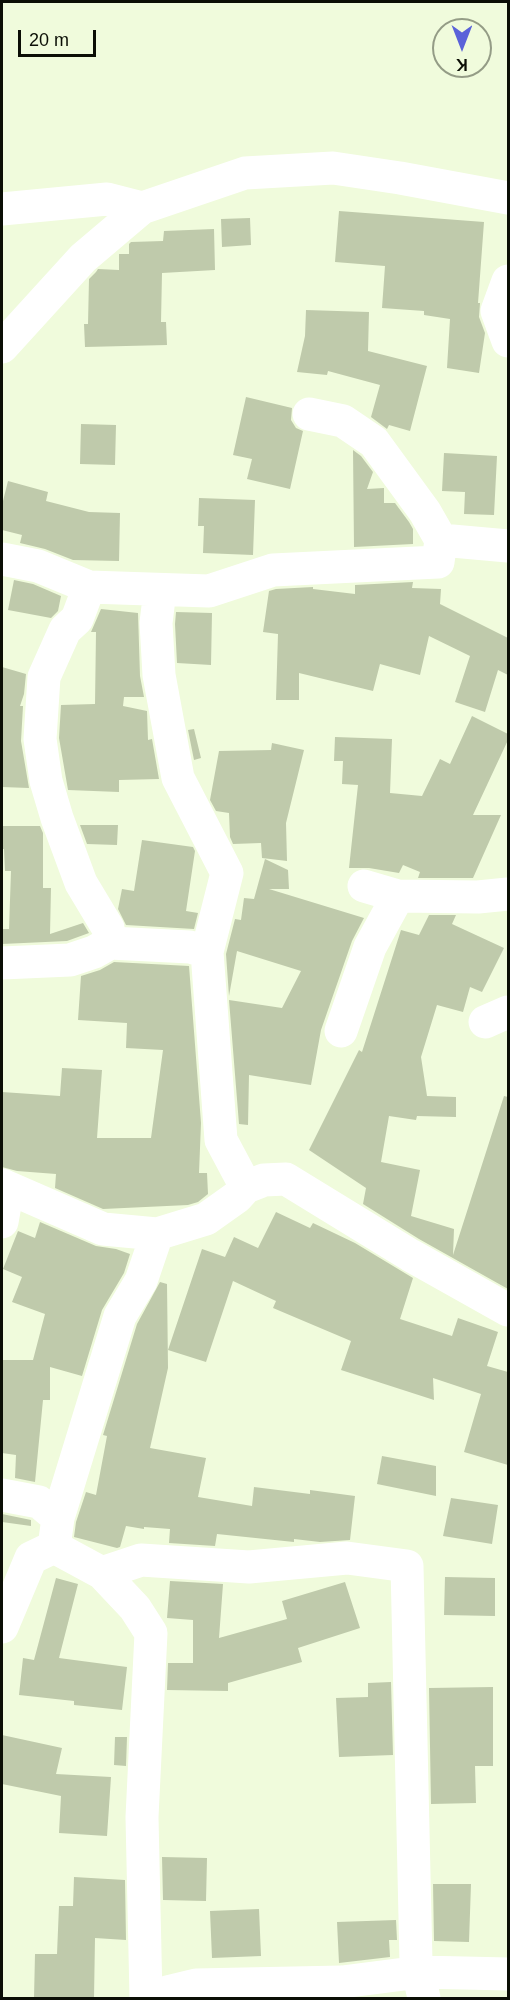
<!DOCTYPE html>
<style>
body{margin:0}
#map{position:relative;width:510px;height:2000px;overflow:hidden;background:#f0fbdc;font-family:Arial,sans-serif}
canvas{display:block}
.frame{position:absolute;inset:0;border:3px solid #0b0e05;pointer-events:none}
.north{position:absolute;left:432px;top:18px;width:60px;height:60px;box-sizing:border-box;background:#f0fbdc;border:2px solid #949c86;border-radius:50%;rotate:180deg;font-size:16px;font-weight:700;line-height:24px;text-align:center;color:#0b0e05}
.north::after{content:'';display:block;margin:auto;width:21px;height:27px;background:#5a62d9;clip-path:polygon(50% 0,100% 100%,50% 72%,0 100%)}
.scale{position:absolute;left:18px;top:30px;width:78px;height:27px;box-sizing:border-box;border:3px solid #0b0e05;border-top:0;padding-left:8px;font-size:18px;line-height:21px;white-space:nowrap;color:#0b0e05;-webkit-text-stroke:4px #f0fbdc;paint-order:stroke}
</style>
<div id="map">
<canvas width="510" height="2000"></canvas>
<div class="frame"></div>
<div class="north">K</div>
<div class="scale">20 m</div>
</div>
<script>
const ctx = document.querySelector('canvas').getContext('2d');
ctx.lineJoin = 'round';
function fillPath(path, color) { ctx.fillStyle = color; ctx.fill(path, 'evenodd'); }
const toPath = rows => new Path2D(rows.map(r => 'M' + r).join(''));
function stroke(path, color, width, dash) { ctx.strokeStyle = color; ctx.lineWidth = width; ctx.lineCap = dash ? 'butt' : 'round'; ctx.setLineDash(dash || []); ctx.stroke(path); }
fillPath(toPath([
 [339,211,484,222,478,303,480,303,479,317,485,333,479,373,447,368,450,319,424,315,424,311,382,308,385,266,335,262],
 [250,218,251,245,222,247,221,219],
 [214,229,215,270,162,273,161,322,166,322,167,345,85,347,84,324,88,324,89,279,96,272,98,269,119,270,119,254,129,254,129,244,131,242,163,241,164,231],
 [306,310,369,312,368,351,427,366,410,431,389,425,387,429,371,417,380,385,328,371,327,375,297,372,305,336],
 [246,397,292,408,291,420,296,428,303,431,290,489,247,479,252,459,233,455],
 [81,424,116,425,115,465,80,464],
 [353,450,361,456,373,472,367,489,384,488,384,503,395,503,409,522,413,529,413,544,354,547],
 [444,453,497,456,494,515,464,514,465,492,442,491],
 [8,481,48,492,46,501,89,512,120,513,119,561,73,560,45,549,20,543,22,535,2,530,2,505],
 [199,498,255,500,253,555,203,553,204,526,198,526],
 [14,580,33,584,61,596,58,611,51,618,8,610],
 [413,582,412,588,441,589,440,604,508,638,508,675,498,670,485,712,455,702,470,656,429,636,420,675,380,664,373,691,299,673,299,700,276,700,278,634,263,632,269,591,276,589,313,587,313,589,355,594,355,585],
 [101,609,138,613,140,676,144,697,124,697,123,706,147,711,148,740,152,739,159,779,119,780,119,792,68,790,59,738,61,705,95,704,96,632,91,632],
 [176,612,212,613,211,665,177,663,175,624],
 [2,667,26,674,24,694,20,706,23,706,21,741,29,788,2,787],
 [472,716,508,734,508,740,473,815,501,815,473,878,418,878,420,872,403,865,399,873,369,868,349,868,358,785,342,784,343,761,334,761,335,737,392,739,390,793,422,796,440,759,450,764],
 [194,729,201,758,194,760,188,730],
 [272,743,304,750,286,823,287,861,262,858,261,843,233,844,230,837,229,813,216,811,210,800,219,751,271,750],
 [80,825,118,825,117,845,87,844],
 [2,826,40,826,43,833,43,888,51,888,50,934,83,923,89,933,67,941,2,944,2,929,9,929,11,871,5,871,4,849,2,849],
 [142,840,193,847,195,851,186,911,198,913,194,929,126,925,118,909,122,889,134,891],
 [265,859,288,870,289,889,269,889,364,918,352,941,321,1030,311,1085,249,1075,248,1125,239,1124,229,1000,282,1008,301,971,237,951,229,996,226,954,235,919,241,920,244,898,254,899],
 [429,915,456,915,452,924,504,948,482,992,470,987,463,1012,437,1005,421,1057,427,1096,456,1097,456,1117,417,1116,416,1120,389,1116,381,1162,420,1170,411,1216,454,1229,453,1255,504,1096,508,1097,508,1289,419,1239,363,1204,366,1188,309,1150,359,1050,362,1052,401,930,419,935],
 [114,962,189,966,201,1123,199,1173,207,1173,208,1194,198,1202,188,1205,103,1209,55,1188,56,1174,17,1171,2,1167,2,1092,60,1096,62,1068,102,1070,97,1138,151,1138,163,1050,126,1048,127,1023,78,1020,81,976,100,970],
 [276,1212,310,1228,313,1223,355,1243,413,1278,400,1319,452,1336,458,1318,498,1332,487,1366,508,1372,508,1465,464,1452,481,1394,433,1378,434,1400,341,1370,351,1341,273,1308,276,1301,233,1281,206,1362,168,1350,202,1249,225,1257,234,1237,258,1248],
 [40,1222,96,1246,116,1249,130,1254,124,1273,102,1310,82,1376,50,1367,50,1400,43,1400,35,1482,15,1478,16,1455,2,1453,2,1360,33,1360,45,1314,12,1302,22,1277,3,1269,18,1231,35,1238],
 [160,1282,167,1284,168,1368,150,1448,206,1458,198,1497,252,1506,254,1487,310,1494,310,1490,355,1496,350,1540,320,1542,294,1539,294,1542,217,1534,215,1546,169,1543,170,1529,144,1527,144,1529,126,1526,120,1547,117,1548,74,1537,76,1522,86,1492,96,1495,107,1436,103,1435,137,1324],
 [382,1456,436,1466,436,1496,377,1484],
 [451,1498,498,1505,492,1544,443,1536],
 [2,1514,31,1520,31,1526,2,1522],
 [445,1577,495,1578,495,1616,444,1615],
 [56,1578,78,1584,59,1658,127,1667,122,1710,74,1705,74,1701,19,1695,23,1658,34,1660],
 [170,1581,223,1584,219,1638,287,1619,282,1601,345,1582,360,1628,298,1648,302,1662,228,1683,228,1691,167,1690,168,1663,193,1663,193,1620,167,1618],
 [391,1682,393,1755,339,1757,336,1698,368,1697,368,1683],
 [493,1687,493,1766,475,1766,476,1803,431,1804,429,1688],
 [2,1735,62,1748,56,1774,111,1777,107,1836,59,1833,61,1796,2,1784],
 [115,1737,127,1737,126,1766,114,1765],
 [162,1857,207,1858,206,1901,163,1900],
 [74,1877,125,1880,126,1940,95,1938,94,1998,34,1998,35,1954,57,1954,59,1906,73,1906],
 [433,1884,471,1884,469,1942,434,1941],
 [259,1909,261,1956,212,1958,210,1911],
 [396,1920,397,1940,389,1940,390,1957,339,1963,337,1922]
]), '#bfcaab');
stroke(toPath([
 [2,209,107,199,142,208],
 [508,281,497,311,508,341],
 [2,347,83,258,142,208,245,173,333,168,400,178,508,198],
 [309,414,343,421,374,442,425,512,441,540],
 [2,559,38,566,89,587,209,591,273,570,438,562,441,540,508,546],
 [89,587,77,619,65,630,44,677,40,739,46,781,57,818,81,883,108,928,110,943,190,947,207,952,227,873,178,778,159,675,156,623,160,590],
 [364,886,398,896,478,897,508,894],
 [207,952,221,1140,246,1187],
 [2,963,70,960,94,952,110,943],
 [485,1022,508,1012],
 [341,1031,370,947,398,896],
 [2,1185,103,1229,157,1234,206,1219,237,1197,246,1187,264,1180,286,1179,410,1255,508,1310],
 [2,1222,8,1188],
 [2,1495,39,1502,58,1518],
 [54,1547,102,1573,135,1608,151,1633,142,1817,146,1998],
 [102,1573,141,1560,249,1567,347,1558,407,1566,416,1962,424,1998],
 [2,1627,31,1558,54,1547,58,1518,120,1316,141,1281,157,1234],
 [164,1998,167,1992,196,1985,342,1982,420,1972,508,1974]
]), '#fff', 33);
</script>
